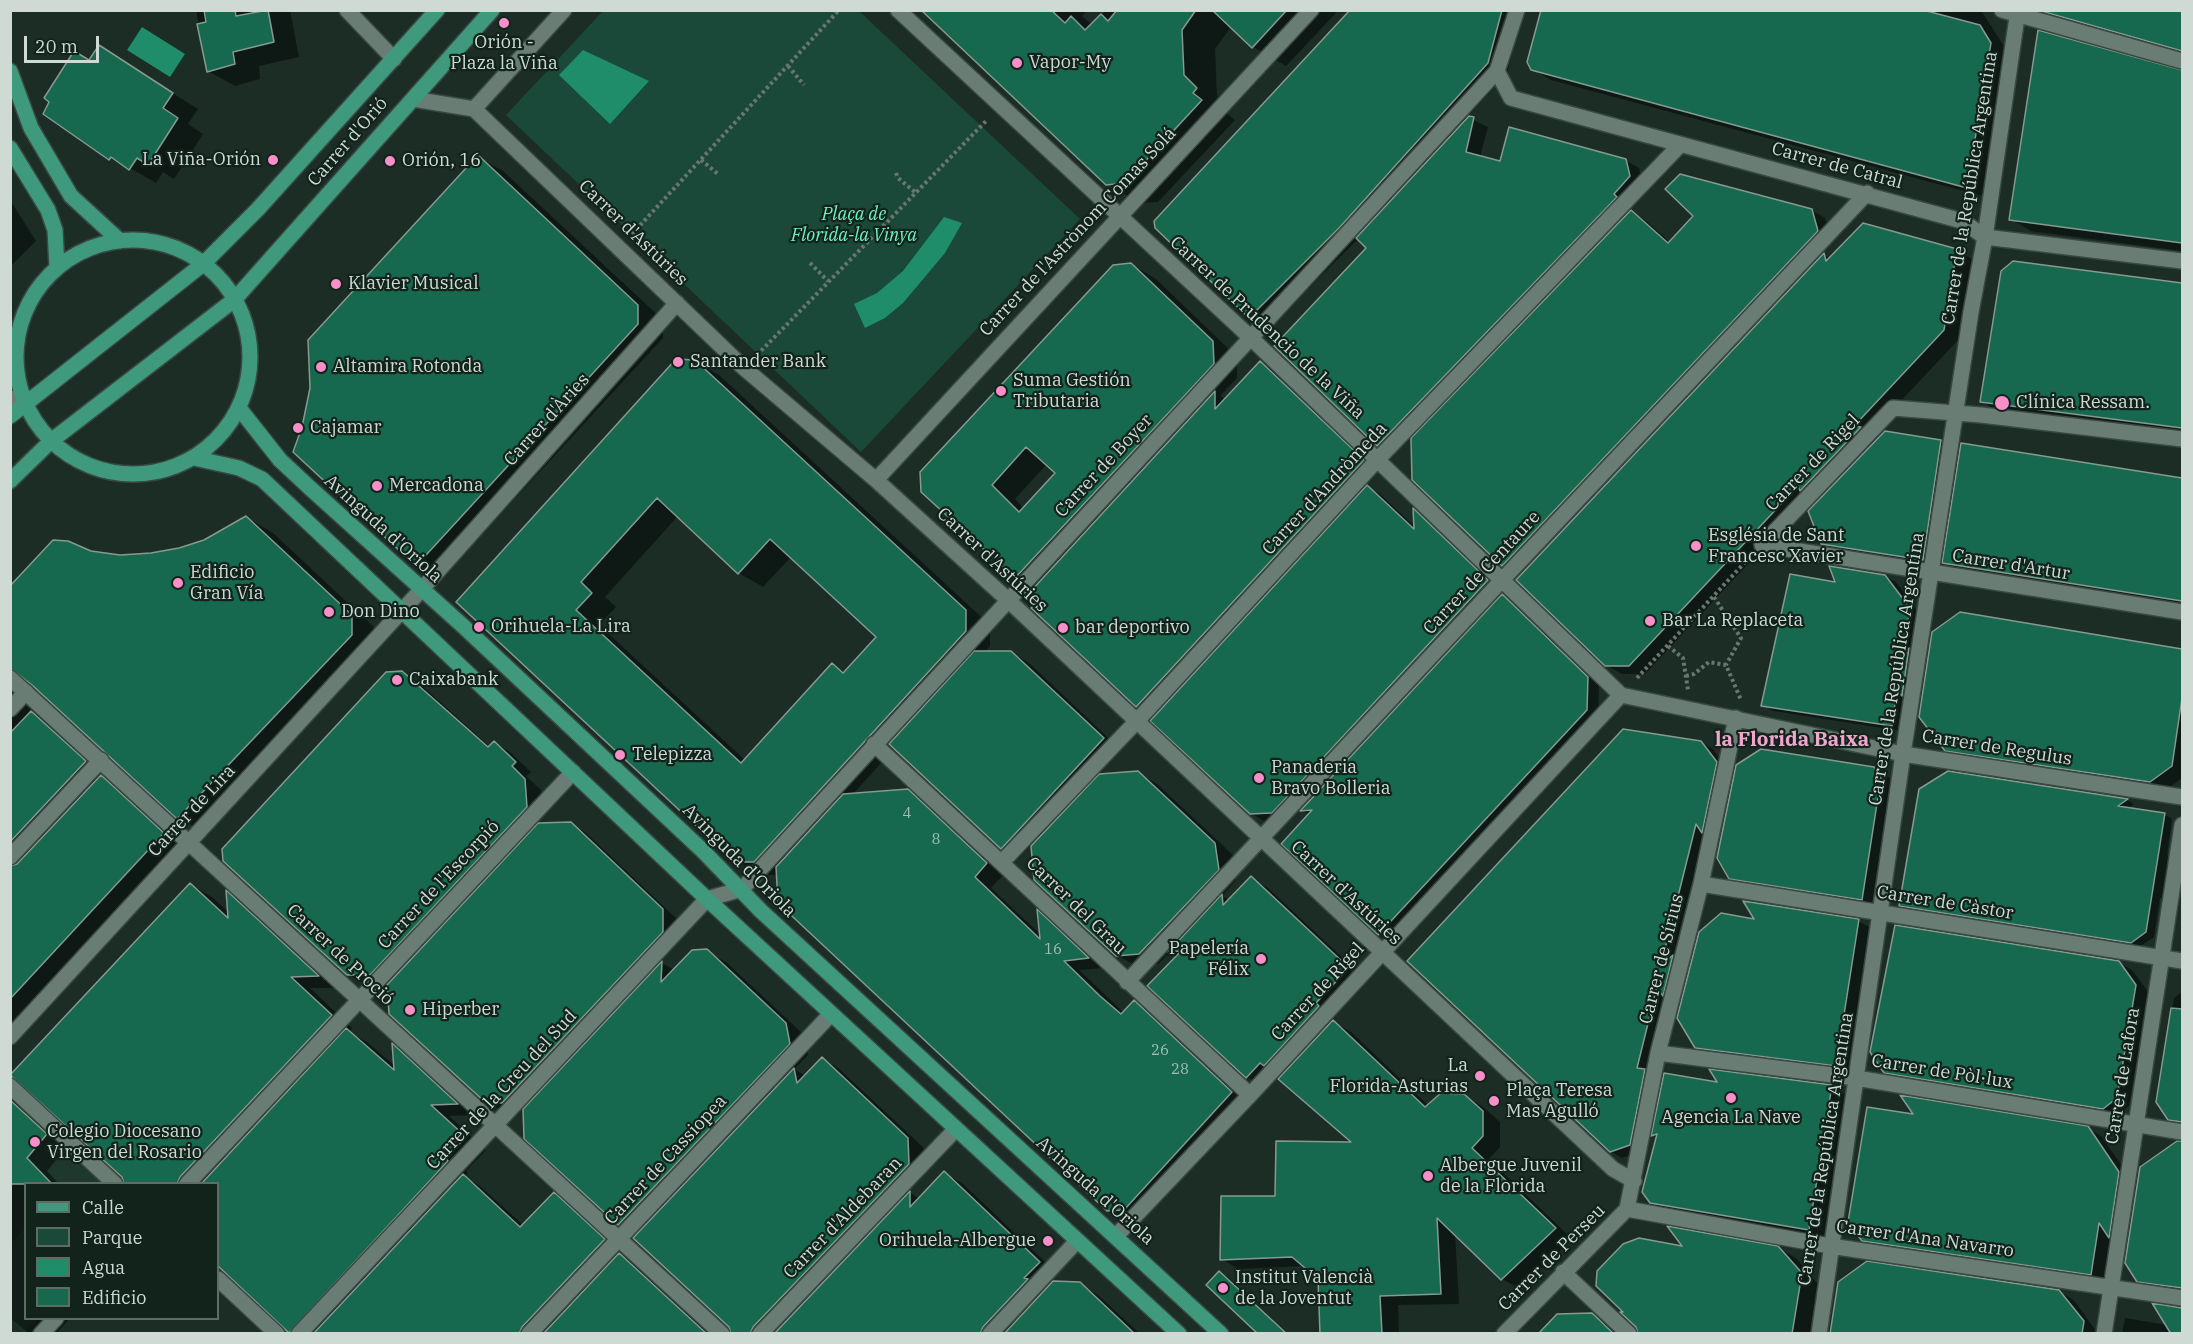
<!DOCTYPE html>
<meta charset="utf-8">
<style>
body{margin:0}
#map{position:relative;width:2193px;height:1344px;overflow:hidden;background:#1c2d26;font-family:"IBM Plex Serif",serif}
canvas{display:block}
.frame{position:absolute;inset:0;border:12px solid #cfdad5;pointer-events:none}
.legend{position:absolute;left:24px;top:1182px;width:195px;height:138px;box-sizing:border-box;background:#12231c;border:2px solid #5e6c66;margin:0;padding:8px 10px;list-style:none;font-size:18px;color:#cfdad5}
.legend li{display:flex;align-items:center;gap:12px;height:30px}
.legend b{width:30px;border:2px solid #5e6c66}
.scale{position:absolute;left:24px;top:36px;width:75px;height:27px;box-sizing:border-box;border:3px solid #cfdad5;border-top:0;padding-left:8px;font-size:18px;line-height:21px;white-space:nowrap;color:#cfdad5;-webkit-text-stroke:4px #12231c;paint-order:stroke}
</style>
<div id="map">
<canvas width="2193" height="1344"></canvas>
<div class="frame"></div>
<ul class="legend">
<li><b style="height:8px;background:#3e997d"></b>Calle</li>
<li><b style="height:16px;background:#1b4939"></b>Parque</li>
<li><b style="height:16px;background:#1f8c6a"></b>Agua</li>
<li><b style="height:16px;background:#16684e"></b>Edificio</li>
</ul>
<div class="scale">20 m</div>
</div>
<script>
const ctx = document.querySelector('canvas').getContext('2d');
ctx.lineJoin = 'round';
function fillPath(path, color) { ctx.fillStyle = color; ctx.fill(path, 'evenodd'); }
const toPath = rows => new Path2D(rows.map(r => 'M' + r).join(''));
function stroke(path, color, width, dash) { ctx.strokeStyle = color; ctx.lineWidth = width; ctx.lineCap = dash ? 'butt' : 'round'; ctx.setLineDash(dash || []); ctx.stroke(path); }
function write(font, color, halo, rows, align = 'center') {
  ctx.font = font + ' "IBM Plex Serif",serif'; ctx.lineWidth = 4.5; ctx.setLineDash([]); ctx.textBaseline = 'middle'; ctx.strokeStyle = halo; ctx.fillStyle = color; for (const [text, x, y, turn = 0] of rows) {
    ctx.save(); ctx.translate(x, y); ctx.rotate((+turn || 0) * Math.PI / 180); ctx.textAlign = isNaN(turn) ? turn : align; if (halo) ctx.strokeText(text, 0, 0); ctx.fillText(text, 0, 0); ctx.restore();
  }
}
fillPath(toPath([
 [10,1097,49,1132,104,1183,47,1183,11,1153],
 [25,1228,26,1318,38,1319,25,1332,11,1320,10,1244]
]), '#1f382e');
fillPath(toPath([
 [603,11,859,11,1080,219,861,452,506,115]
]), '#1b4939');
fillPath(toPath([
 [142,27,185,54,170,77,127,50],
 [583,50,649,81,610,124,559,75],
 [944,217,962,223,945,253,903,303,885,318,865,328,854,304,877,293,903,271]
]), '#1f8c6a');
fillPath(toPath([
 [196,10,290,10,299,57,259,66,260,79,235,86,208,71],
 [923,10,1088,10,1082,16,1092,25,1106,10,1332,10,1336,13,1286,66,1253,47,1231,27,1215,49,1217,95,1230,108,1226,113,1235,120,1158,202,1141,203,1107,184],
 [1352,10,1523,10,1507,74,1467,117,1488,127,1480,157,1501,163,1625,160,1639,168,1643,184,1392,453,1378,445,1368,248,1358,239,1269,328,1250,316],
 [1543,10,1981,10,2009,54,1986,197,1551,80,1532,69],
 [2182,10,2182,56,2065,22,2044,11],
 [99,47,198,109,188,124,203,134,174,179,163,172,156,183,80,139,90,62],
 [2182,71,2182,251,2031,231,2011,219],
 [478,157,503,171,663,320,663,338,441,579,416,565],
 [10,200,36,241,10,267],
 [1811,210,1825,218,1831,239,1516,573,1503,565,1631,212,1645,220,1671,243],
 [1957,250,1972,259,1959,339,1645,674,1622,674,1606,665,1824,255,1830,259],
 [2014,262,2182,284,2182,436,2002,413,1981,401],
 [1131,264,1156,279,1237,357,1237,378,1220,396,1226,400,1261,362,1273,370,1376,468,1150,713,1137,706,1033,608,1041,600,1035,588,1016,577,922,491],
 [1047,464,1057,473,1024,509,1015,499],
 [694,361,719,375,990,625,990,646,984,653,1011,652,1029,663,1120,749,1066,808,1068,810,1138,773,1157,784,1233,855,1236,880,1222,896,1229,900,1251,878,1268,888,1361,975,1332,1014,1335,1017,1332,1021,1351,1032,1429,1106,1464,1096,1482,1106,1500,1122,1500,1147,1489,1159,1572,1239,1520,1289,1502,1279,1455,1233,1459,1304,1398,1305,1399,1334,1321,1334,1319,1279,1305,1266,1239,1269,1221,1259,1277,1197,1356,1144,1283,1075,1278,1072,1264,1087,1247,1077,1150,986,1178,956,1170,952,1158,964,1136,966,1117,955,1035,879,1032,844,1019,858,1002,848,895,748,853,794,907,790,925,801,1004,874,991,888,1041,935,1039,912,1055,921,1105,968,1079,970,1118,1007,1124,1013,1134,1002,1152,1012,1249,1103,1125,1220,1107,1210,778,875,761,875,736,861,458,602],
 [678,516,739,573,763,587,791,557,878,637,846,673,833,665,746,761,599,625,616,607,605,597],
 [1885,432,1941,442,1961,453,1962,445,2182,480,2182,609,1965,574,1944,562,1943,570,1842,555,1822,543],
 [1367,487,1380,494,1415,527,1415,511,1426,517,1500,588,1284,819,1264,821,1251,813],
 [246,517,273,533,378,631,378,650,204,833,178,817,34,685,30,686,37,709,34,713,53,723,112,778,109,781,127,792,189,849,10,1042,10,589,90,552,120,557,180,550,204,541],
 [1885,576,1896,582,1920,615,1902,731,1773,711,1763,705,1837,583],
 [1503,596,1514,602,1599,684,1598,716,1390,940,1379,934,1310,815,1302,810],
 [2180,650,2182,652,2182,778,2166,790,1963,759,1946,749],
 [402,673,418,682,490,747,494,742,510,752,531,772,526,776,541,790,543,816,386,983,364,984,348,974],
 [1701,742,1713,749,1727,770,1641,1151,1622,1158,1610,1151],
 [1874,769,1894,780,1881,910,1750,889,1730,878],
 [1948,772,2127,800,2134,804,2127,809,2164,814,2172,819,2167,855,2175,860,2169,903,2160,898,2154,937,2139,947,1908,910,1901,905],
 [571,824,585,832,677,919,676,940,502,1111,487,1102],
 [191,885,212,897,229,913,227,893,247,904,338,988,310,988,352,1028,349,1032,367,1042,395,1066,393,1046,413,1057,476,1115,449,1116,486,1150,466,1171,468,1173,465,1177,480,1186,524,1226,554,1194,572,1204,621,1250,618,1254,637,1265,712,1334,321,1334,321,1325,313,1334,297,1334,286,1328,218,1264,218,1184,126,1184],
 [1757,921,1858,921,1871,928,1848,1072,1710,1054,1697,1047],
 [706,951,726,962,804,1035,808,1055,794,1069,806,1076,822,1059,838,1068,924,1148,924,1173,766,1334,734,1334,730,1326,638,1235,619,1224,526,1138,525,1110,662,963,674,970],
 [2118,962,2132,970,2149,993,2129,1106,2116,1115,1898,1079,1885,1072],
 [2182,992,2182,1127,2169,1119,2158,1102,2174,998],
 [1665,1074,1720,1084,1831,1086,1847,1095,1825,1238,1668,1212,1651,1202,1658,1138,1653,1136],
 [10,1093,67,1147,47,1171,59,1184,26,1184,26,1318,70,1318,56,1334,29,1334,10,1318],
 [1916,1116,2088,1128,2101,1136,2132,1180,2122,1244,2111,1238,2104,1281,1877,1248,1863,1240],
 [2182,1142,2182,1295,2157,1291,2138,1280,2177,1143],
 [944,1173,962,1183,1057,1273,1042,1288,1046,1291,1080,1284,1098,1295,1140,1334,776,1334,910,1193,920,1199],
 [1685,1248,1778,1248,1796,1258,1818,1284,1810,1334,1639,1334],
 [1219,1272,1228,1277,1288,1334,1260,1334],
 [2058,1291,2074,1300,2098,1334,1832,1334],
 [2181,1309,2182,1334,2122,1334,2125,1318,2167,1325],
 [1592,1314,1619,1334,1540,1334]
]), '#0007');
const building = toPath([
 [204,10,235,10,236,16,268,10,274,42,233,52,235,64,207,72,197,24,206,22,204,10],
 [921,10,1051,10,1065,23,1071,16,1085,30,1101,14,1108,21,1117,10,1196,10,1182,30,1184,75,1197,88,1193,93,1202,100,1125,183,1106,185,921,10],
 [1212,10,1287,10,1252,48,1212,10],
 [1350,10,1502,10,1488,63,1340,227,1249,318,1155,228,1154,221,1350,10],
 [1541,10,1923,10,1980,25,1991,43,1967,188,1531,70,1527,62,1541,10],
 [2041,10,2182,10,2182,51,2041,11,2041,10],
 [2038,30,2182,70,2182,243,2009,220,2038,30],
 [99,45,173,93,163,108,178,118,148,165,137,158,129,170,111,157,109,160,43,114,49,102,44,98,74,51,89,60,99,45],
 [1469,116,1474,117,1466,152,1500,161,1509,127,1626,159,1630,176,1614,194,1617,197,1377,446,1274,346,1366,248,1356,238,1469,116],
 [478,155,638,305,638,324,416,566,293,452,302,427,310,388,308,340,478,155],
 [1680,174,1812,209,1818,231,1502,566,1412,480,1411,438,1631,210,1668,243,1693,216,1665,189,1680,174],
 [1863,223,1957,249,1944,330,1854,426,1861,427,1800,491,1798,486,1629,666,1605,666,1516,580,1824,253,1826,261,1863,223],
 [2013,261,2182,283,2182,428,1980,402,2001,271,2013,261],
 [1131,263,1213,341,1214,364,1015,578,921,492,920,472,1113,265,1131,263],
 [1026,447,1055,473,1019,512,992,485,1026,447],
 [676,359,695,360,966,610,966,631,754,862,735,862,456,602,676,359],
 [657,498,738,574,770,539,876,637,843,673,832,663,741,763,576,610,592,593,581,582,657,498],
 [1260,361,1364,460,1136,707,1031,608,1038,600,1030,592,1215,391,1215,409,1260,361],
 [1885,431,1941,440,1923,560,1821,544,1808,511,1885,431],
 [1961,443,2182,478,2182,601,1942,563,1961,443],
 [1367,485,1414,529,1413,508,1488,580,1272,813,1250,814,1150,721,1367,485],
 [246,516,352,615,352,635,177,819,32,685,10,668,10,586,53,540,68,541,91,551,120,555,151,553,179,548,204,540,246,516],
 [1829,566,1885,575,1910,608,1903,652,1909,648,1902,696,1897,690,1892,726,1761,706,1790,574,1835,582,1829,566],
 [1502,594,1588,677,1587,710,1378,935,1281,844,1312,810,1300,811,1502,594],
 [1960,612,2182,649,2182,698,2172,766,2150,782,1945,751,1919,717,1932,632,1960,612],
 [974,651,1011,651,1104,738,1001,849,889,744,974,651],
 [402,671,488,747,494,741,516,762,512,766,525,779,527,807,370,975,347,975,223,861,222,849,386,672,402,671],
 [31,711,86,761,10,842,10,733,31,711],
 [1623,729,1701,741,1717,762,1702,833,1696,824,1661,965,1673,955,1663,996,1657,987,1637,1068,1645,1069,1630,1145,1610,1152,1407,961,1623,729],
 [1761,749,1874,767,1881,778,1862,900,1729,879,1717,858,1736,765,1761,749],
 [1138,771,1215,843,1219,870,1139,954,1116,956,1034,880,1031,846,1099,774,1138,771],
 [1948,771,2128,799,2118,806,2165,813,2146,932,2131,943,1899,906,1919,789,1948,771],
 [101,775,164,833,10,999,10,866,17,864,101,775],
 [908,789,987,863,975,877,1040,939,1037,909,1089,958,1064,961,1100,996,1121,1014,1134,1000,1232,1092,1124,1210,1107,1211,778,903,776,867,843,794,908,789],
 [571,822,663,909,663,932,502,1103,486,1103,389,1014,387,985,538,823,571,822],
 [1251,876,1345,964,1345,972,1316,1003,1319,1006,1264,1066,1260,1063,1246,1078,1147,986,1181,951,1168,952,1222,894,1223,905,1251,876],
 [190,883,228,918,226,890,319,976,291,977,332,1015,180,1177,177,1184,124,1184,122,1177,10,1075,190,883],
 [1743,901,1859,919,1836,1066,1695,1048,1677,1018,1699,932,1721,913,1754,919,1743,901],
 [1895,925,2119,961,2136,985,2117,1098,2103,1109,1884,1073,1870,1052,1895,925],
 [707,949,786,1023,790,1044,618,1225,524,1139,523,1109,662,961,661,982,692,950,707,949],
 [2171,1008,2182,1009,2182,1122,2168,1120,2156,1102,2171,1008],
 [1333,1020,1425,1107,1441,1093,1464,1094,1483,1111,1483,1136,1472,1148,1556,1228,1501,1280,1437,1218,1441,1294,1380,1296,1382,1334,1320,1334,1318,1279,1292,1257,1220,1260,1221,1196,1275,1196,1276,1141,1351,1142,1278,1079,1333,1020],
 [346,1028,394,1070,392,1043,458,1104,431,1105,466,1137,446,1158,448,1161,289,1333,218,1266,218,1184,201,1184,346,1028],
 [822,1057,908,1138,909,1164,753,1327,750,1334,731,1334,729,1327,633,1238,794,1068,797,1083,822,1057],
 [1709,1069,1832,1085,1809,1230,1650,1203,1642,1192,1657,1134,1651,1136,1664,1073,1717,1082,1709,1069],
 [1900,1095,2088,1126,2119,1172,2109,1238,2099,1223,2091,1275,1862,1241,1848,1222,1867,1107,1913,1114,1900,1095],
 [10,1100,47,1134,27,1158,52,1184,10,1184,10,1100],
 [2177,1141,2182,1141,2182,1288,2137,1282,2125,1263,2140,1167,2177,1141],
 [944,1171,1040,1262,1024,1278,1028,1279,983,1327,980,1334,774,1334,910,1191,910,1207,944,1171],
 [463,1174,520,1227,554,1192,605,1239,522,1327,519,1334,313,1334,463,1174],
 [1667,1226,1778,1246,1802,1273,1792,1334,1638,1334,1636,1327,1620,1312,1623,1312,1596,1286,1597,1271,1623,1244,1639,1238,1682,1246,1667,1226],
 [619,1253,707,1334,543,1334,619,1253],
 [1867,1261,2059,1290,2084,1321,2082,1334,1830,1334,1838,1282,1867,1261],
 [1219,1271,1287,1334,1258,1334,1206,1285,1219,1271],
 [1053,1281,1080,1282,1135,1334,1004,1334,1053,1281],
 [2152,1303,2182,1308,2182,1334,2171,1334,2152,1303],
 [1592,1313,1614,1334,1538,1334,1557,1314,1592,1313]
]);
fillPath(building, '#16684e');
stroke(building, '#869a91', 1.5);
const street = toPath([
 [347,10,394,59],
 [898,10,1250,337,1621,695],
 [2002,10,2182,61],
 [1497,71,1511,98,1962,221,1985,237,2182,261],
 [413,99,474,109,744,368,876,480,1008,600,1613,1169,1634,1181],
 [474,109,564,10],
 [10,398,25,402],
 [876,480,1311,10],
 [1762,545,1893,408,1981,415,2182,439],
 [1762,545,2182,612],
 [10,678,722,1334],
 [1621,695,1903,754,2182,797],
 [10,709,26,692],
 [874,744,1250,1095],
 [10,857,101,760],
 [1002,862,1136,722,1378,459,1680,145],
 [1701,884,2182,961],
 [1127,982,1503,579,1867,193],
 [10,1037,421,590,677,303],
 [1658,1053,1856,1078,2182,1132],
 [10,1086,115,1184],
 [187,1184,573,772],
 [1627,1209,1830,1246,2182,1298],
 [1627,1209,1658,1053,1701,884,1736,718],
 [1116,1236,1250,1095,1621,695],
 [1563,1272,1629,1334],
 [218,1279,277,1334],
 [41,1334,56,1318],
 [299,1334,707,899,742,889,1497,71,1517,10],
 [529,1334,831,1014],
 [760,1334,955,1130],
 [990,1334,1077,1241],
 [1504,1334,1627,1209],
 [1819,1334,1903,754,1971,312,1985,237,2018,10],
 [2104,1334,2182,825]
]);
const primary = toPath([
 [10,71,31,128,71,196,120,241],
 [10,148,48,210,55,230,57,268],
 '16 357a117 117 0 1 1 234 0a117 117 0 1 1-234 0Z',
 [239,408,280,460,310,488,463,626,703,851,761,911,1221,1334],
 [10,416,203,264,258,209,437,10],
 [194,458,239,468,262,479,707,899,1179,1334],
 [10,481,51,441,234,300,492,10]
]);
stroke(street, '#3a4842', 18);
stroke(primary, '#3a4842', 18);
stroke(toPath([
 [788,66,804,85],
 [701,160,718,174],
 [896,173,898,178,915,192],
 [632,234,839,10],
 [810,263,828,281],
 [757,355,987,120],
 [1714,597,1741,638,1726,665],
 [1668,646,1683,658,1688,690],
 [1686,676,1694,674,1709,662,1726,665,1741,700],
 [1637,678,1749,558]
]), '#697771', 4, [3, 3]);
stroke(street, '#6a7d75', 15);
stroke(primary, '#3e997d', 15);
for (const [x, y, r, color] of [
 [504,23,6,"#f98fc9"],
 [1017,63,6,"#f98fc9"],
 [273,160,6,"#f98fc9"],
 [390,161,6,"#f98fc9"],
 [336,284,6,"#f98fc9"],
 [678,362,6,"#f98fc9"],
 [321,367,6,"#f98fc9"],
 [1001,391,6,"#f98fc9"],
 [2002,403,8,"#f98fc9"],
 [298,428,6,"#f98fc9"],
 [377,486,6,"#f98fc9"],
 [1696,546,6,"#f98fc9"],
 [178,583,6,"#f98fc9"],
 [329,612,6,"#f98fc9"],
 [1650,621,6,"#f98fc9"],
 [479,627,6,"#f98fc9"],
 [1063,628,6,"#f98fc9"],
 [397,680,6,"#f98fc9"],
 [620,755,6,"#f98fc9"],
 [1259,778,6,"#f98fc9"],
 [1261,959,6,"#f98fc9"],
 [410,1010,6,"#f98fc9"],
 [1480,1076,6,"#f98fc9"],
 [1731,1098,6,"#f98fc9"],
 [1494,1101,6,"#f98fc9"],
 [35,1142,6,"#f98fc9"],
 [1428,1176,6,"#f98fc9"],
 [1048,1241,6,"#f98fc9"],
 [1223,1288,6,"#f98fc9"]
]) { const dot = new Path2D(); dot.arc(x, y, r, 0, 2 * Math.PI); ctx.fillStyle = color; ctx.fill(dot); stroke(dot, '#12231c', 2); }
write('15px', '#a1beb3', null, [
 ["4",907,814],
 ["8",936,840],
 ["16",1053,950],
 ["26",1160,1051],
 ["28",1180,1070]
]);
write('18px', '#cfdad5', '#12231c', [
 ["Orión -",504,43,"center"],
 ["Plaza la Viña",504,64,"center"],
 ["Vapor-My",1029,63],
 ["La Viña-Orión",261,160,"right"],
 ["Orión, 16",402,161],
 ["Klavier Musical",348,284],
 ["Santander Bank",690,362],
 ["Altamira Rotonda",333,367],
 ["Suma Gestión",1013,381],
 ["Tributaria",1013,402],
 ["Clínica Ressam.",2016,403],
 ["Cajamar",310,428],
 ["Mercadona",389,486],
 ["Església de Sant",1708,536],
 ["Francesc Xavier",1708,557],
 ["Edificio",190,573],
 ["Gran Vía",190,594],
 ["Don Dino",341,612],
 ["Bar La Replaceta",1662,621],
 ["Orihuela-La Lira",491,627],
 ["bar deportivo",1075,628],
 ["Caixabank",409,680],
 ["Telepizza",632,755],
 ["Panaderia",1271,768],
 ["Bravo Bolleria",1271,789],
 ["Papelería",1249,949,"right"],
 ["Félix",1249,970,"right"],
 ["Hiperber",422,1010],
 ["La",1468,1066,"right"],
 ["Florida-Asturias",1468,1087,"right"],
 ["Plaça Teresa",1506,1091],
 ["Mas Agulló",1506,1112],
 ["Agencia La Nave",1731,1118,"center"],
 ["Colegio Diocesano",47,1132],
 ["Virgen del Rosario",47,1153],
 ["Albergue Juvenil",1440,1166],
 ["de la Florida",1440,1187],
 ["Orihuela-Albergue",1036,1241,"right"],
 ["Institut Valencià",1235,1278],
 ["de la Joventut",1235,1299]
], 'left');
write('18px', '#cfdad5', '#12231c', [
 ["Carrer d'Orió",348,142,-49],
 ["Carrer de Catral",1837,166,15],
 ["Carrer de la República Argentina",1970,188,-81],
 ["Carrer de l'Astrònom Comas Solá",1078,232,-47],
 ["Carrer d'Astúries",633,233,44],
 ["Carrer de Prudencio de la Viña",1267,328,43],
 ["Carrer d'Àries",547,420,-48],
 ["Carrer de Rigel",1813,463,-46],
 ["Carrer de Boyer",1104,466,-47],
 ["Carrer d'Andròmeda",1325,489,-47],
 ["Avinguda d'Oriola",383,529,42],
 ["Carrer d'Astúries",992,560,43],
 ["Carrer d'Artur",2011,565,9],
 ["Carrer de Centaure",1482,573,-47],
 ["Carrer de la República Argentina",1897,669,-81],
 ["Carrer de Regulus",1997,748,9],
 ["Carrer de Lira",192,811,-47],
 ["Avinguda d'Oriola",739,861,45],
 ["Carrer de l'Escorpió",439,885,-47],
 ["Carrer d'Astúries",1346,893,43],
 ["Carrer de Càstor",1945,903,9],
 ["Carrer del Grau",1076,906,44],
 ["Carrer de Proció",340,955,43],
 ["Carrer de Sírius",1662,959,-76],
 ["Carrer de Rigel",1318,992,-47],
 ["Carrer de Pòl·lux",1942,1072,9],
 ["Carrer de Lafora",2123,1076,-81],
 ["Carrer de la Creu del Sud",502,1090,-47],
 ["Carrer de la República Argentina",1826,1149,-81],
 ["Carrer de Cassiopea",666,1160,-47],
 ["Avinguda d'Oriola",1095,1191,42],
 ["Carrer d'Aldebaran",843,1218,-46],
 ["Carrer d'Ana Navarro",1925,1239,8],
 ["Carrer de Perseu",1552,1258,-45]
]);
write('italic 18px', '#6cf4c4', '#12231c', [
 ["Plaça de",854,215],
 ["Florida-la Vinya",854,236]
]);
write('bold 20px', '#f0a6cc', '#12231c', [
 ["la Florida Baixa",1792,740]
]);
</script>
